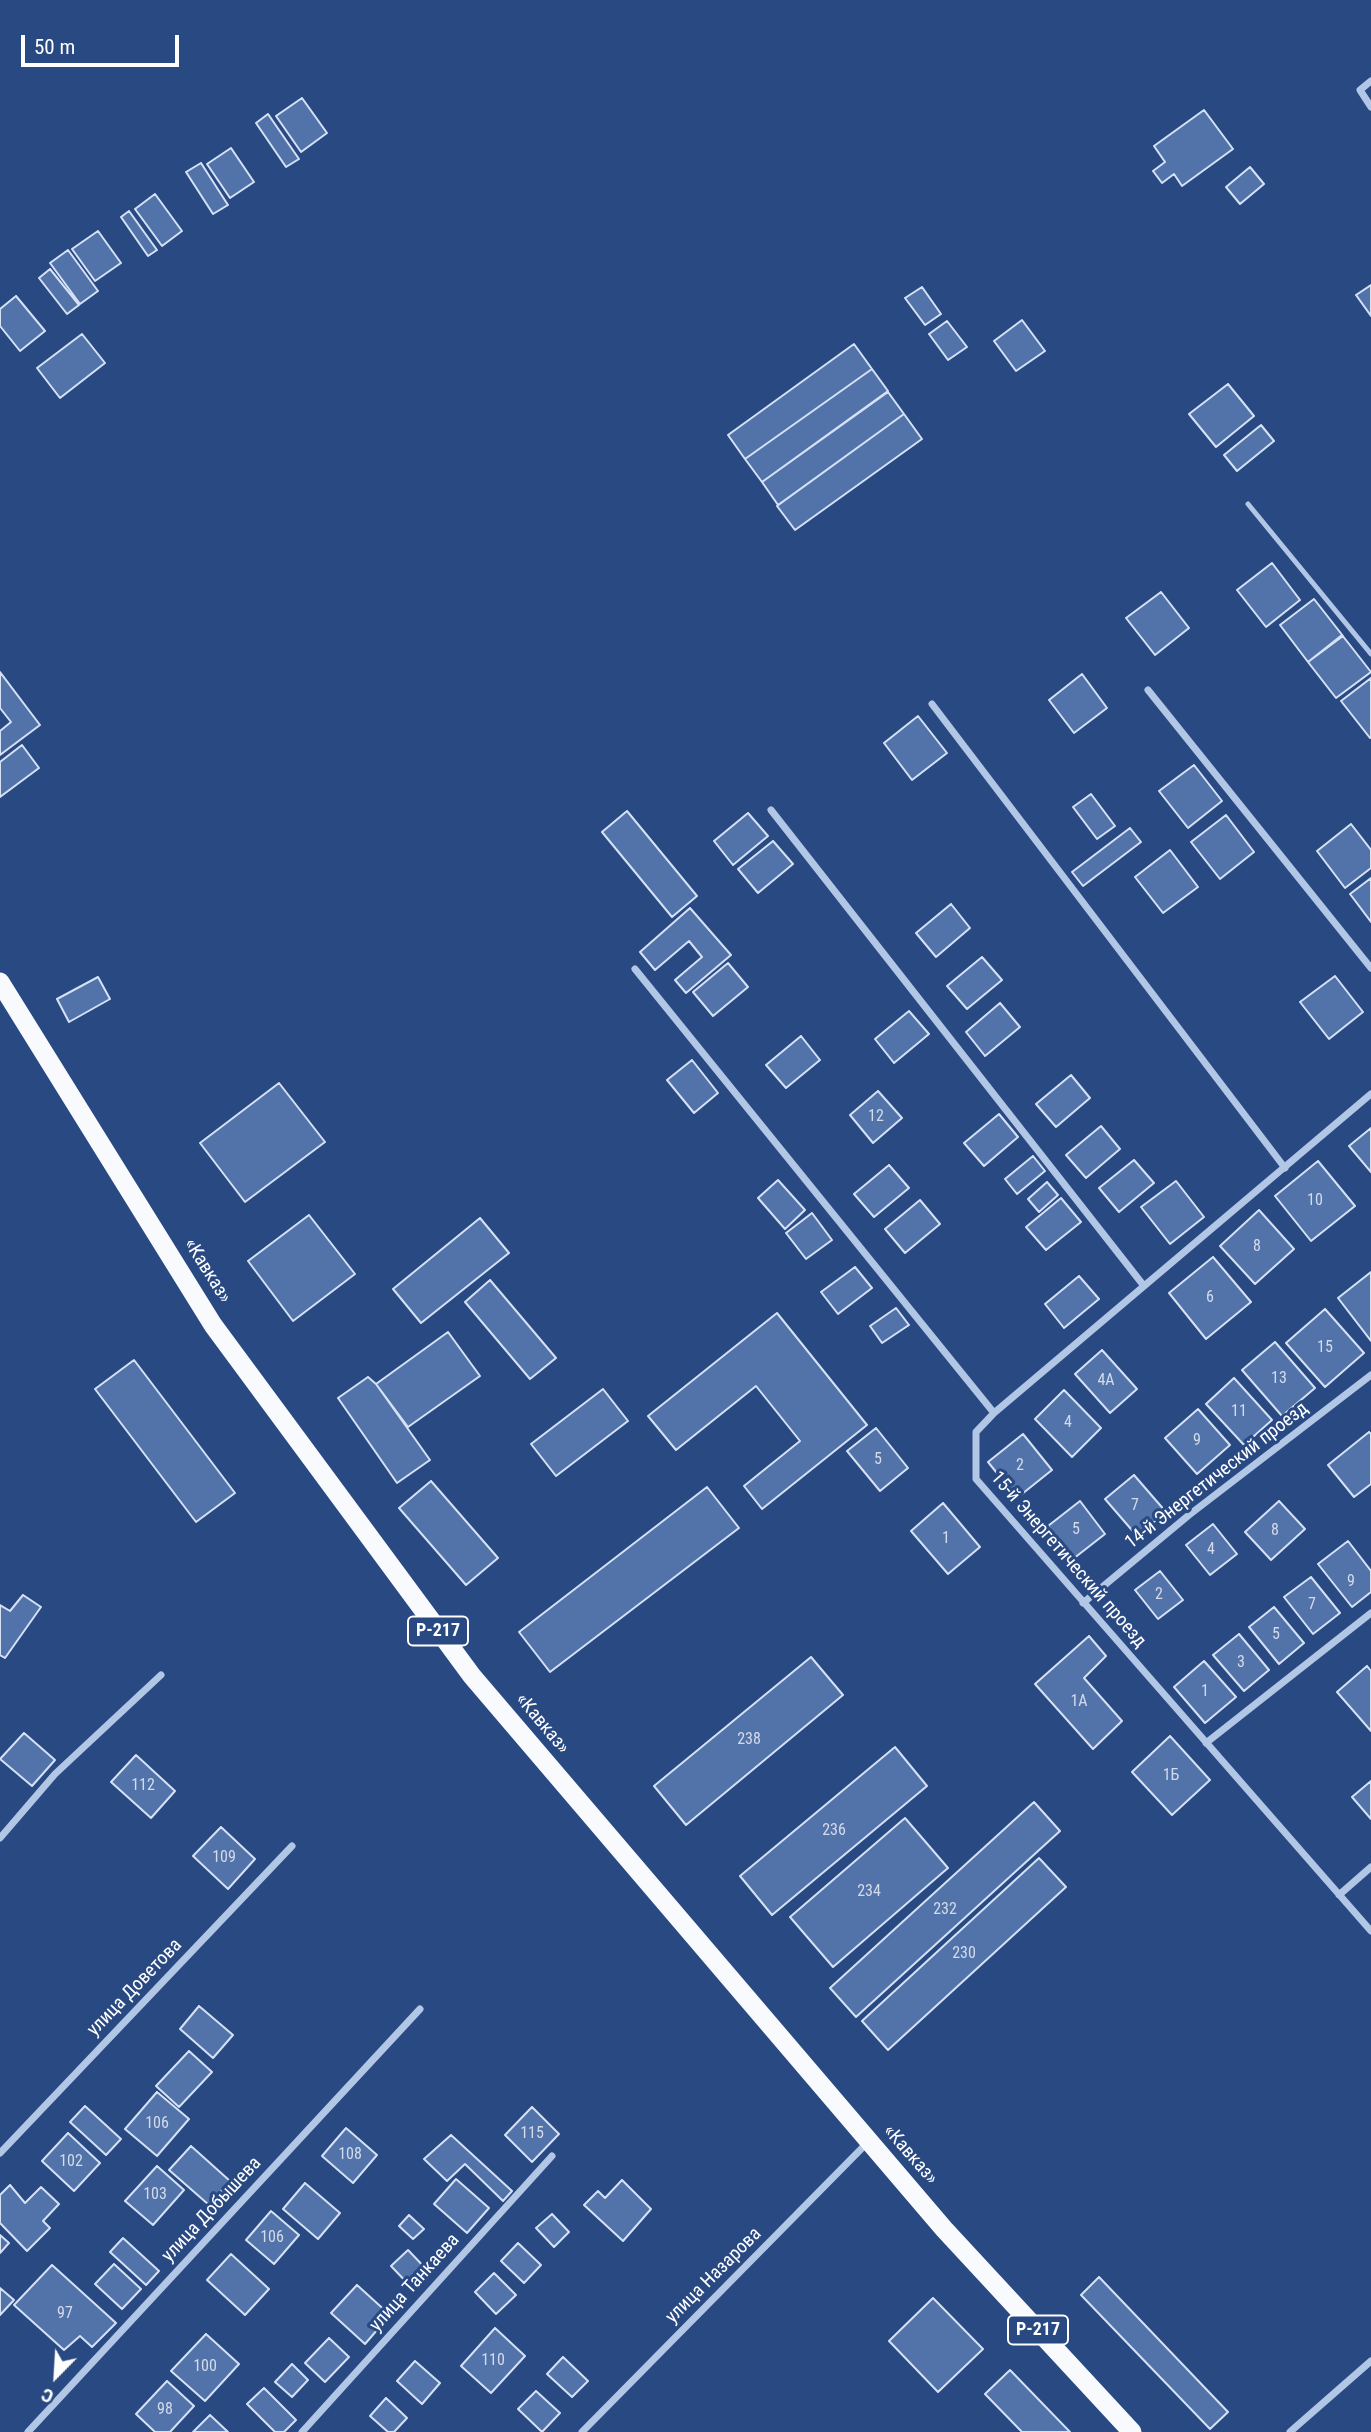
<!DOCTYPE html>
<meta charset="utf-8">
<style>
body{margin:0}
#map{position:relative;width:1371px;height:2432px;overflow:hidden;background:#294982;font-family:"Roboto Condensed",sans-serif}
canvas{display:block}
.north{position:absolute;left:21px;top:2341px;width:70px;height:70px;-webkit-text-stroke:5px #294982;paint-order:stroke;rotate:204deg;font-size:19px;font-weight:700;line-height:28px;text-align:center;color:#fff}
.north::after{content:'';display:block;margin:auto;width:24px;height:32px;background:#fff;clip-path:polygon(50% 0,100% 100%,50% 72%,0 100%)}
.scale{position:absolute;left:21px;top:35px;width:158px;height:32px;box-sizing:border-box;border:4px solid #fff;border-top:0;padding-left:9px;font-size:21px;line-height:24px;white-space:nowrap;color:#fff;-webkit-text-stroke:5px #294982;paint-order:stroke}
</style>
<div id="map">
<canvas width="1371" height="2432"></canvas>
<div class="north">С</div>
<div class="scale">50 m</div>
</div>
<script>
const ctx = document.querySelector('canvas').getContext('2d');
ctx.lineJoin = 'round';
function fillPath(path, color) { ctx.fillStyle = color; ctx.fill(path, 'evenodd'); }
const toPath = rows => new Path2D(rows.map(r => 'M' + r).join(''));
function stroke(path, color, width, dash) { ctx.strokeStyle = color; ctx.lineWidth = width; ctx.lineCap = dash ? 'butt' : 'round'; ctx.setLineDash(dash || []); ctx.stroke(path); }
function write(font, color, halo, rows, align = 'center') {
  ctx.font = font + ' "Roboto Condensed",sans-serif'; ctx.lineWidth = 6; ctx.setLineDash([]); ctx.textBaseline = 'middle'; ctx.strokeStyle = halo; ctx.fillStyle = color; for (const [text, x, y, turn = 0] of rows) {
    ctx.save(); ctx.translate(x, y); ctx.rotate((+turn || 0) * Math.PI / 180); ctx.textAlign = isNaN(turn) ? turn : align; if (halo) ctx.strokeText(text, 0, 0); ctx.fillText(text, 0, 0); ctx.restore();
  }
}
const building = toPath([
 [302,98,327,133,301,152,276,116,302,98],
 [1204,110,1233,149,1182,186,1174,174,1162,183,1153,171,1165,162,1154,146,1204,110],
 [268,114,299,159,286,167,256,123,268,114],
 [231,148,254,182,230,198,207,164,231,148],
 [201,163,228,205,213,214,186,172,201,163],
 [1250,167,1264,184,1240,204,1226,187,1250,167],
 [155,194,182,231,162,246,135,209,155,194],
 [129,211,157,250,148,256,121,217,129,211],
 [98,231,121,263,95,281,72,249,98,231],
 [68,250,98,291,80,304,50,263,68,250],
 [50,269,79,305,67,314,39,278,50,269],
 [1371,285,1371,316,1356,295,1371,285],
 [922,287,941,314,925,325,905,298,922,287],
 [16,296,45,331,20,351,0,326,0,309,16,296],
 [1022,320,1045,351,1016,371,994,341,1022,320],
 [947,321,967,347,948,360,929,334,947,321],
 [82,334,105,363,60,398,37,368,82,334],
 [854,344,872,369,745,459,728,435,854,344],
 [872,369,888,391,762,482,745,459,872,369],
 [1228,384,1254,416,1216,447,1189,414,1228,384],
 [888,392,904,414,778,505,762,482,888,392],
 [904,414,922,439,795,530,777,506,904,414],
 [1261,425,1274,441,1237,471,1224,455,1261,425],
 [1272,563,1300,600,1266,627,1237,590,1272,563],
 [1161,592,1189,628,1155,655,1126,618,1161,592],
 [1314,599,1343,636,1308,662,1280,625,1314,599],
 [1342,635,1371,672,1336,698,1308,662,1342,635],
 [0,672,40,725,0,755,0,731,11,722,0,708,0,672],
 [1082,674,1107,708,1074,733,1049,700,1082,674],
 [1371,678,1371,737,1370,738,1341,701,1371,678],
 [918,716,947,753,912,780,884,743,918,716],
 [22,745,39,768,0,797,0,762,22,745],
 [1194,765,1222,801,1188,828,1159,791,1194,765],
 [1091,794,1115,826,1097,839,1073,807,1091,794],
 [627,811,697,896,672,917,602,832,627,811],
 [748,813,768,836,733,865,714,841,748,813],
 [1226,815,1254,852,1220,879,1191,842,1226,815],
 [1351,824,1371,850,1371,868,1345,888,1317,851,1351,824],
 [1130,828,1141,842,1083,886,1072,872,1130,828],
 [773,841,793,864,758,893,738,869,773,841],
 [1170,850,1198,887,1163,913,1135,877,1170,850],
 [1371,878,1371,922,1350,894,1371,878],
 [951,904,970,928,936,957,916,933,951,904],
 [690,908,731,955,686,993,675,980,702,957,689,941,655,970,640,952,690,908],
 [982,957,1002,980,967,1009,947,986,982,957],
 [728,963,748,987,713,1016,693,992,728,963],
 [1335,976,1363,1012,1329,1039,1300,1002,1335,976],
 [98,977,110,999,69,1022,57,999,98,977],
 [1000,1003,1020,1027,985,1056,966,1032,1000,1003],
 [909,1011,929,1034,894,1063,875,1039,909,1011],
 [801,1036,820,1060,786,1088,766,1065,801,1036],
 [692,1060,718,1093,694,1113,667,1080,692,1060],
 [1071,1075,1090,1098,1056,1127,1036,1104,1071,1075],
 [279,1083,325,1142,245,1202,200,1143,279,1083],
 [878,1091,902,1118,873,1143,850,1115,878,1091],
 [999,1114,1018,1137,984,1166,964,1143,999,1114],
 [1101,1126,1120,1149,1086,1178,1066,1155,1101,1126],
 [1371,1128,1371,1172,1349,1146,1371,1128],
 [1033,1156,1045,1171,1017,1194,1005,1179,1033,1156],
 [1134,1160,1154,1183,1119,1212,1099,1188,1134,1160],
 [1318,1161,1355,1206,1311,1241,1275,1196,1318,1161],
 [889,1165,909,1188,874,1217,854,1194,889,1165],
 [778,1180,805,1210,785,1229,758,1198,778,1180],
 [1176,1181,1204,1217,1170,1244,1141,1207,1176,1181],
 [1047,1182,1058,1195,1039,1212,1028,1199,1047,1182],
 [1061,1198,1081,1222,1046,1250,1026,1227,1061,1198],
 [920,1200,940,1224,905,1253,885,1229,920,1200],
 [1259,1210,1294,1249,1255,1284,1220,1246,1259,1210],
 [812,1213,832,1240,806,1259,786,1233,812,1213],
 [309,1215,355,1274,293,1321,248,1261,309,1215],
 [480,1218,509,1253,421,1323,393,1289,480,1218],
 [1213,1257,1251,1302,1206,1339,1169,1293,1213,1257],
 [855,1267,872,1288,838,1314,821,1292,855,1267],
 [1371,1272,1371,1341,1338,1298,1371,1272],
 [1079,1276,1099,1299,1064,1328,1045,1304,1079,1276],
 [490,1280,556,1358,530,1379,465,1302,490,1280],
 [896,1308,909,1325,882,1343,870,1326,896,1308],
 [1325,1309,1364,1353,1325,1387,1286,1343,1325,1309],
 [777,1313,867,1425,762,1509,744,1486,800,1441,756,1386,676,1450,648,1416,777,1313],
 [448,1332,480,1376,408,1427,376,1384,448,1332],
 [1275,1342,1315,1388,1282,1416,1242,1370,1275,1342],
 [1102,1350,1137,1389,1110,1413,1075,1374,1102,1350],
 [134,1360,235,1493,196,1522,95,1389,134,1360],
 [368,1377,376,1384,430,1460,397,1483,338,1398,368,1377],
 [1234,1378,1272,1420,1244,1445,1206,1404,1234,1378],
 [603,1389,628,1421,556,1476,531,1444,603,1389],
 [1064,1390,1101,1428,1072,1457,1035,1419,1064,1390],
 [1198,1409,1230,1445,1197,1474,1165,1438,1198,1409],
 [876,1428,908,1468,880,1491,847,1451,876,1428],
 [1369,1432,1371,1434,1371,1484,1354,1497,1328,1465,1369,1432],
 [1023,1434,1052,1470,1017,1498,988,1462,1023,1434],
 [1134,1475,1166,1512,1137,1536,1105,1499,1134,1475],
 [431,1481,498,1558,466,1585,399,1508,431,1481],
 [707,1487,739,1528,550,1672,519,1632,707,1487],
 [1080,1501,1105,1534,1073,1559,1048,1526,1080,1501],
 [1279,1501,1305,1529,1271,1560,1245,1532,1279,1501],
 [943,1503,980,1547,948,1574,911,1531,943,1503],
 [1213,1524,1237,1554,1210,1575,1186,1545,1213,1524],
 [1348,1541,1371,1571,1371,1592,1352,1607,1318,1564,1348,1541],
 [1160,1571,1183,1600,1158,1619,1135,1590,1160,1571],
 [1311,1577,1340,1613,1313,1634,1284,1597,1311,1577],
 [23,1595,41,1607,5,1658,0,1655,0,1605,10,1611,23,1595],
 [1274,1607,1304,1643,1279,1664,1249,1627,1274,1607],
 [1239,1634,1269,1670,1244,1691,1213,1655,1239,1634],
 [1089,1636,1106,1656,1084,1678,1122,1721,1093,1749,1035,1684,1089,1636],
 [811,1657,843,1695,686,1825,654,1786,811,1657],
 [1204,1661,1236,1697,1205,1723,1174,1687,1204,1661],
 [1367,1666,1371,1671,1371,1731,1337,1692,1367,1666],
 [24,1733,55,1760,32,1786,0,1759,24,1733],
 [1170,1736,1210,1780,1172,1815,1132,1772,1170,1736],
 [895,1747,927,1786,772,1915,740,1876,895,1747],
 [136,1755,175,1791,151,1818,111,1782,136,1755],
 [1371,1781,1371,1819,1352,1797,1371,1781],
 [1034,1802,1060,1831,856,2017,830,1988,1034,1802],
 [905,1818,948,1868,833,1967,790,1917,905,1818],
 [221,1827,255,1859,228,1889,193,1856,221,1827],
 [1039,1858,1066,1887,888,2050,862,2021,1039,1858],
 [199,2006,233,2035,213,2058,180,2029,199,2006],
 [189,2051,212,2072,179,2107,156,2086,189,2051],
 [157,2092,189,2119,157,2156,125,2129,157,2092],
 [85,2106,121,2139,106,2155,70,2122,85,2106],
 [532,2107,559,2134,532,2162,505,2135,532,2107],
 [346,2128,377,2155,353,2183,322,2156,346,2128],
 [68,2133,100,2163,74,2191,42,2161,68,2133],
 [451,2135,512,2191,503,2201,465,2164,447,2181,424,2159,451,2135],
 [191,2146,230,2181,209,2205,169,2170,191,2146],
 [157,2166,184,2190,153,2225,125,2201,157,2166],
 [456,2179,489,2208,467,2233,434,2204,456,2179],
 [622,2180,651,2209,623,2241,584,2205,598,2191,605,2198,622,2180],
 [305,2183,340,2213,318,2239,283,2209,305,2183],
 [10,2185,25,2203,41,2187,59,2204,43,2221,50,2228,27,2251,0,2223,0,2195,10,2185],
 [271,2211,299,2235,274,2264,246,2240,271,2211],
 [552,2214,569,2232,554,2247,536,2228,552,2214],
 [409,2215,424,2229,413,2239,399,2226,409,2215],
 [0,2235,9,2243,0,2253,0,2235],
 [123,2238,159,2271,146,2285,110,2252,123,2238],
 [518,2243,541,2265,524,2283,501,2261,518,2243],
 [408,2250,429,2272,412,2288,391,2266,408,2250],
 [231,2254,269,2289,245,2315,207,2280,231,2254],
 [114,2264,141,2289,122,2309,95,2284,114,2264],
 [52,2265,116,2323,92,2347,80,2336,64,2350,14,2305,52,2265],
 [494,2273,516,2295,496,2314,475,2292,494,2273],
 [1099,2277,1228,2412,1210,2429,1081,2295,1099,2277],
 [357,2285,390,2315,365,2344,331,2313,357,2285],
 [0,2288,14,2300,0,2315,0,2288],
 [933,2298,983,2349,938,2392,889,2341,933,2298],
 [495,2328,525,2356,491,2393,461,2366,495,2328],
 [206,2334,239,2364,205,2401,171,2371,206,2334],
 [329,2338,349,2357,325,2382,305,2363,329,2338],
 [563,2357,588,2381,572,2397,547,2374,563,2357],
 [415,2361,440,2383,422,2404,397,2381,415,2361],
 [292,2364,308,2380,292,2397,275,2382,292,2364],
 [1010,2370,1070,2432,1022,2432,985,2394,1010,2370],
 [167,2381,194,2406,170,2432,155,2432,136,2414,167,2381],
 [264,2388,296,2420,284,2432,275,2432,247,2404,264,2388],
 [536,2391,560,2413,542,2432,518,2409,536,2391],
 [386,2398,407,2418,394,2432,388,2432,370,2416,386,2398],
 [210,2415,228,2432,193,2432,210,2415]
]);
fillPath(building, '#5272aa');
stroke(building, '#d5e1f5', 2);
stroke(toPath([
 [1248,504,1371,654]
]), '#b2c6e6', 5);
stroke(toPath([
 [1371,81,1360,90,1371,107],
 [1148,690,1371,968],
 [932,704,1285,1168],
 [771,810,1144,1286],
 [635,969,994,1413],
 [1371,1094,994,1413,976,1432,976,1479,1371,1931],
 [1083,1603,1189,1515,1371,1375],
 [1206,1743,1371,1613],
 [0,1838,55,1774,161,1675],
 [1339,1895,1371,1867],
 [0,2153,292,1846],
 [28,2432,420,2009],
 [302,2432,552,2156],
 [582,2432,868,2142],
 [1290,2432,1371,2361]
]), '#b2c6e6', 7);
stroke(toPath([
 [0,982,213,1325,472,1676,944,2229,1132,2432]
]), '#f9fafe', 19);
write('16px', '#d4dcea', null, [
 ["12",876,1117],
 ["10",1315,1201],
 ["8",1257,1247],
 ["6",1210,1298],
 ["15",1325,1348],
 ["13",1279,1379],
 ["4А",1106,1381],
 ["11",1239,1412],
 ["4",1068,1423],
 ["9",1197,1441],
 ["5",878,1460],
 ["2",1020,1466],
 ["7",1135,1506],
 ["5",1076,1530],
 ["8",1275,1531],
 ["1",946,1539],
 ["4",1211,1550],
 ["9",1351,1582],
 ["2",1159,1595],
 ["7",1312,1605],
 ["5",1276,1635],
 ["3",1241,1663],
 ["1",1205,1692],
 ["1А",1079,1702],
 ["238",749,1740],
 ["1Б",1171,1776],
 ["112",143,1786],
 ["236",834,1831],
 ["109",224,1858],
 ["234",869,1892],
 ["232",945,1910],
 ["230",964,1954],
 ["106",157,2124],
 ["115",532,2134],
 ["108",350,2155],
 ["102",71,2162],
 ["103",155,2195],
 ["106",272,2238],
 ["97",65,2314],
 ["110",493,2361],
 ["100",205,2367],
 ["98",165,2410]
]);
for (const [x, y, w] of [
 [438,1631,60],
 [1038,2330,60]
]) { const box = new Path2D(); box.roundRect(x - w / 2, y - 14.5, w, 29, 5); ctx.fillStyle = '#294982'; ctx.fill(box); stroke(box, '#fff', 2); }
write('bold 18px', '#fff', null, [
 ["Р-217",438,1631],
 ["Р-217",1038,2330]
]);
write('19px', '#fff', '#294982', [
 ["«Кавказ»",207,1271,58],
 ["14-й Энергетический проезд",1217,1476,-38],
 ["15-й Энергетический проезд",1068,1560,49],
 ["«Кавказ»",542,1724,50],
 ["улица Доветова",135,1988,-46],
 ["«Кавказ»",910,2155,49],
 ["улица Добышева",212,2210,-47],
 ["улица Назарова",714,2276,-45],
 ["улица Танкаева",415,2283,-48]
]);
</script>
